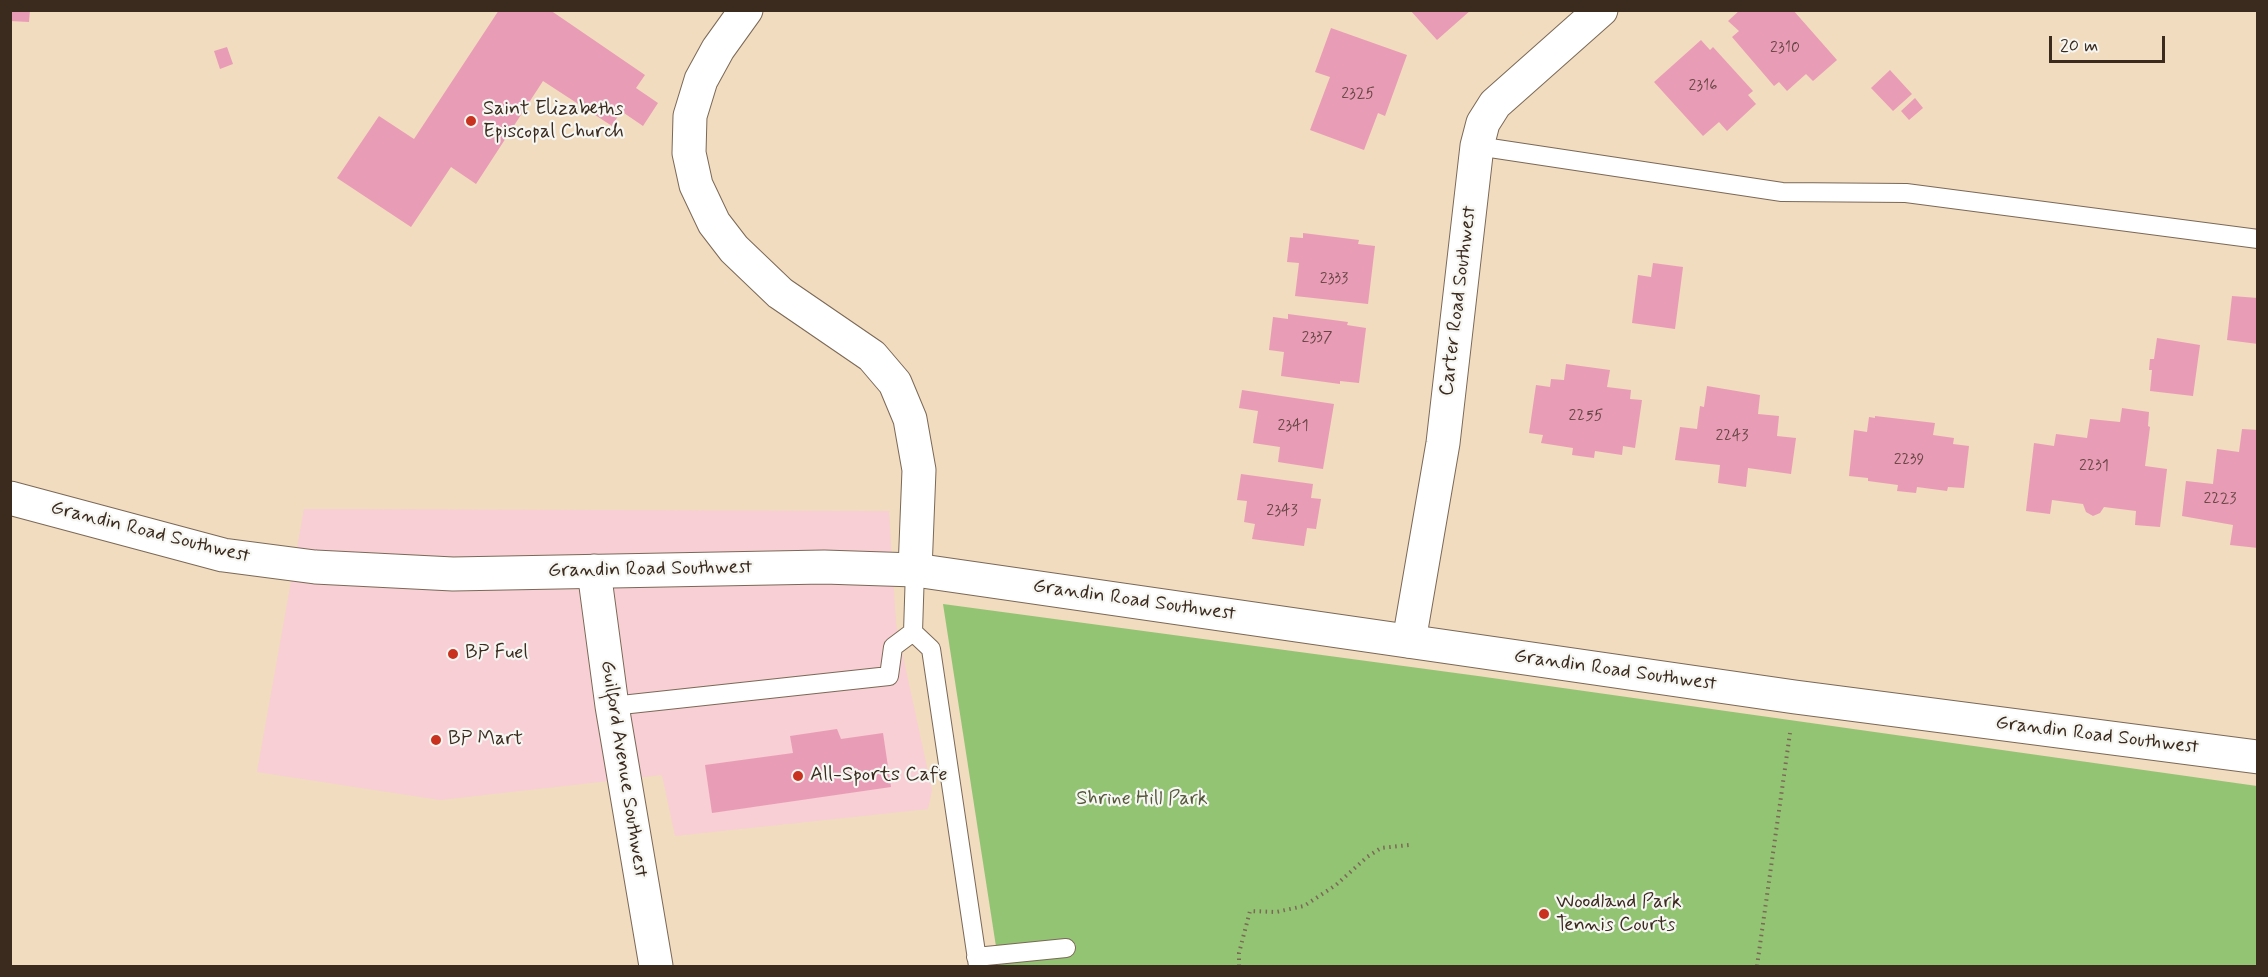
<!DOCTYPE html>
<style>
body{margin:0}
#map{position:relative;width:2268px;height:977px;overflow:hidden;background:#f1dcbf;font-family:Mynerve,sans-serif}
canvas{display:block}
.frame{position:absolute;inset:0;border:12px solid #3b2a1e;pointer-events:none}
.scale{position:absolute;left:2049px;top:36px;width:116px;height:27px;box-sizing:border-box;border:3px solid #3b2a1e;border-top:0;padding-left:8px;font-size:18px;line-height:21px;white-space:nowrap;color:#3b2a1e;-webkit-text-stroke:4px #f6f6f2;paint-order:stroke}
</style>
<div id="map">
<canvas width="2268" height="977"></canvas>
<div class="frame"></div>
<div class="scale">20 m</div>
</div>
<script>
const ctx = document.querySelector('canvas').getContext('2d');
ctx.lineJoin = 'round';
function fillPath(path, color) { ctx.fillStyle = color; ctx.fill(path, 'evenodd'); }
const toPath = rows => new Path2D(rows.map(r => 'M' + r).join(''));
function stroke(path, color, width, dash) { ctx.strokeStyle = color; ctx.lineWidth = width; ctx.lineCap = dash ? 'butt' : 'round'; ctx.setLineDash(dash || []); ctx.stroke(path); }
function write(font, color, halo, rows, align = 'center') {
  ctx.font = font + ' Mynerve,sans-serif'; ctx.lineWidth = 4.5; ctx.setLineDash([]); ctx.textBaseline = 'middle'; ctx.strokeStyle = halo; ctx.fillStyle = color; for (const [text, x, y, turn = 0] of rows) {
    ctx.save(); ctx.translate(x, y); ctx.rotate((+turn || 0) * Math.PI / 180); ctx.textAlign = isNaN(turn) ? turn : align; if (halo) ctx.strokeText(text, 0, 0); ctx.fillText(text, 0, 0); ctx.restore();
  }
}
fillPath(toPath([
 [304,509,889,511,896,624,932,790,928,809,675,836,662,775,440,800,257,772]
]), '#f7cfd5');
fillPath(toPath([
 [943,604,1478,676,2257,786,2257,966,999,966]
]), '#93c474');
fillPath(toPath([
 [10,10,30,10,29,22,10,21],
 [499,10,550,10,645,75,636,88,658,103,643,126,621,111,612,126,543,81,476,184,451,167,411,227,337,178,379,116,414,139],
 [1410,10,1471,10,1437,40],
 [1740,10,1793,10,1837,60,1813,81,1806,74,1787,91,1779,82,1774,86,1732,37,1739,31,1728,21],
 [1331,28,1407,55,1385,116,1378,113,1364,150,1310,130,1330,77,1315,72],
 [1701,40,1710,50,1713,47,1753,91,1748,95,1756,104,1727,131,1719,122,1703,136,1654,82],
 [227,47,233,64,220,69,214,51],
 [1890,70,1912,94,1893,111,1871,88],
 [1915,98,1923,108,1909,120,1901,111],
 [1303,233,1359,240,1358,244,1375,246,1368,304,1295,296,1299,263,1287,262,1290,237,1303,238],
 [1653,263,1683,267,1675,329,1632,323,1638,275,1651,277],
 [2232,296,2258,298,2258,344,2227,340],
 [1288,314,1348,322,1347,325,1366,328,1359,383,1340,381,1340,384,1281,376,1284,352,1269,350,1273,317,1288,319],
 [2157,338,2200,345,2193,396,2150,391,2152,370,2149,370,2150,359,2154,359],
 [1566,364,1610,370,1607,387,1631,390,1630,399,1642,400,1635,448,1623,446,1622,455,1595,451,1594,458,1572,455,1573,448,1541,443,1543,435,1529,433,1536,385,1550,387,1551,379,1564,380],
 [1707,386,1760,395,1758,414,1779,416,1777,436,1796,438,1791,474,1748,468,1746,487,1718,483,1720,465,1675,460,1680,427,1697,429,1700,406,1704,407],
 [1242,390,1334,404,1323,469,1278,462,1280,447,1253,443,1258,411,1239,408],
 [2122,408,2149,412,2148,426,2150,427,2145,466,2167,469,2160,527,2135,525,2136,511,2104,507,2100,513,2093,516,2086,512,2083,504,2052,500,2050,514,2026,511,2034,443,2054,446,2056,434,2087,438,2090,419,2120,422],
 [1875,416,1935,423,1933,435,1954,438,1953,444,1969,446,1964,488,1948,487,1947,491,1917,487,1916,493,1897,491,1898,485,1868,481,1868,478,1849,476,1854,430,1867,432,1869,417,1875,418],
 [2242,429,2258,430,2258,548,2230,545,2233,525,2182,516,2186,481,2213,484,2217,449,2239,452],
 [1241,474,1313,484,1311,498,1321,499,1316,529,1307,528,1304,546,1252,539,1255,524,1244,522,1247,501,1237,500],
 [837,729,841,739,883,733,891,787,712,813,705,765,793,753,790,736]
]), '#e99cb6');
const service = toPath([
 [1477,146,1782,192,1906,193,2258,239],
 [915,570,913,632,931,649,978,966],
 [612,706,889,676,893,647,913,632],
 [976,957,1066,948]
]);
const minor = toPath([
 [746,10,718,49,701,80,690,116,689,153,696,185,714,223,734,249,780,293,872,356,895,383,910,419,919,470,915,570],
 [594,571,612,706,656,966],
 [1409,641,1443,443,1477,146,1483,123,1495,104,1601,10]
]);
const tertiary = toPath([
 [10,498,223,555,315,567,453,574,824,567,915,570,1795,697,2258,757]
]);
stroke(service, '#7b6856', 20);
stroke(minor, '#7b6856', 35);
stroke(tertiary, '#7b6856', 35);
stroke(toPath([
 [1239,966,1239,953,1250,911,1276,912,1304,906,1336,885,1367,857,1381,848,1409,845],
 [1757,966,1790,733]
]), '#7b6856', 4, [1.5, 4.5]);
stroke(service, '#fff', 18);
stroke(minor, '#fff', 33);
stroke(tertiary, '#fff', 33);
for (const [x, y, r, color] of [
 [471,121,6,"#c8321e"],
 [453,654,6,"#c8321e"],
 [436,740,6,"#c8321e"],
 [798,776,6,"#c8321e"],
 [1544,914,6,"#c8321e"]
]) { const dot = new Path2D(); dot.arc(x, y, r, 0, 2 * Math.PI); ctx.fillStyle = color; ctx.fill(dot); stroke(dot, '#f6f6f2', 2); }
write('16px', '#664644', null, [
 ["2310",1785,49],
 ["2316",1703,87],
 ["2325",1358,95],
 ["2333",1334,280],
 ["2337",1317,339],
 ["2255",1586,417],
 ["2341",1293,427],
 ["2243",1732,437],
 ["2239",1909,461],
 ["2231",2094,467],
 ["2223",2220,500],
 ["2343",1282,512]
]);
write('20px', '#3b2a1e', '#f6f6f2', [
 ["Saint Elizabeths",483,110],
 ["Episcopal Church",483,133],
 ["BP Fuel",465,654],
 ["BP Mart",448,740],
 ["All-Sports Cafe",810,776],
 ["Woodland Park",1556,903],
 ["Tennis Courts",1556,926]
], 'left');
write('20px', '#3b2a1e', '#f6f6f2', [
 ["Carter Road Southwest",1459,301,-83],
 ["Grandin Road Southwest",150,533,14],
 ["Grandin Road Southwest",650,570,-1],
 ["Grandin Road Southwest",1134,601,8],
 ["Grandin Road Southwest",1615,671,8],
 ["Grandin Road Southwest",2097,736,7],
 ["Guilford Avenue Southwest",623,769,81]
]);
write('20px', '#555838', '#f6f6f2', [
 ["Shrine Hill Park",1142,800]
]);
</script>
